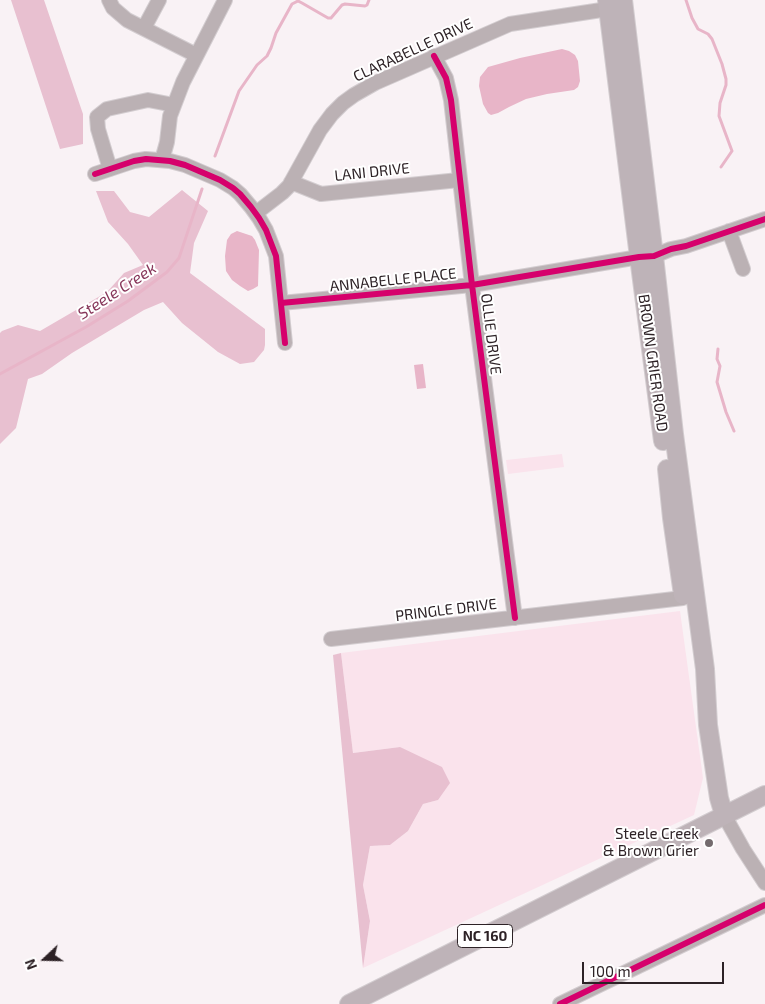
<!DOCTYPE html>
<style>
body{margin:0}
#map{position:relative;width:765px;height:1004px;overflow:hidden;background:#f9f2f5;font-family:"Exo 2",sans-serif}
canvas{display:block}
.north{position:absolute;left:20px;top:934px;width:50px;height:50px;-webkit-text-stroke:4px #fff;paint-order:stroke;rotate:249deg;font-size:14px;font-weight:700;line-height:20px;text-align:center;color:#2d2226}
.north::after{content:'';display:block;margin:auto;width:18px;height:22px;background:#2d2226;clip-path:polygon(50% 0,100% 100%,50% 72%,0 100%)}
.scale{position:absolute;left:582px;top:962px;width:142px;height:22px;box-sizing:border-box;border:2px solid #2d2226;border-top:0;padding-left:6px;font-size:15px;line-height:18px;white-space:nowrap;color:#2d2226;-webkit-text-stroke:4px #fff;paint-order:stroke}
</style>
<div id="map">
<canvas width="765" height="1004"></canvas>
<div class="north">N</div>
<div class="scale">100 m</div>
</div>
<script>
const ctx = document.querySelector('canvas').getContext('2d');
ctx.lineJoin = 'round';
function fillPath(path, color) { ctx.fillStyle = color; ctx.fill(path, 'evenodd'); }
const toPath = rows => new Path2D(rows.map(r => 'M' + r).join(''));
function stroke(path, color, width, dash) { ctx.strokeStyle = color; ctx.lineWidth = width; ctx.lineCap = dash ? 'butt' : 'round'; ctx.setLineDash(dash || []); ctx.stroke(path); }
function write(font, color, halo, rows, align = 'center') {
  ctx.font = font + ' "Exo 2",sans-serif'; ctx.lineWidth = 4; ctx.setLineDash([]); ctx.textBaseline = 'middle'; ctx.strokeStyle = halo; ctx.fillStyle = color; for (const [text, x, y, turn = 0] of rows) {
    ctx.save(); ctx.translate(x, y); ctx.rotate((+turn || 0) * Math.PI / 180); ctx.textAlign = isNaN(turn) ? turn : align; if (halo) ctx.strokeText(text, 0, 0); ctx.fillText(text, 0, 0); ctx.restore();
  }
}
fillPath(toPath([
 [562,454,564,467,508,474,506,460],
 [680,611,703,778,694,815,363,968,370,921,363,885,370,846,390,845,408,831,423,804,438,800,400,747,353,753,341,653]
]), '#fae3ec');
fillPath(toPath([
 [11,0,44,0,83,114,83,144,60,149],
 [182,190,208,211,194,243,190,273,265,329,265,345,264,350,254,362,240,364,218,352,182,323,163,302,144,310,72,353,42,374,28,379,16,428,0,444,0,333,2,331,18,325,40,331,107,292,124,273,143,265,128,244,108,222,96,191,114,191,130,212,149,217],
 [341,653,353,753,400,747,442,767,450,783,438,800,423,804,408,831,390,845,370,846,363,885,370,921,363,968,333,655]
]), '#e8c0d0');
fillPath(toPath([
 [562,49,569,51,575,55,578,61,580,81,578,87,574,90,547,94,526,99,509,107,498,113,491,115,488,113,483,104,479,86,480,77,488,67,520,58],
 [237,231,252,236,255,240,259,250,258,286,253,289,248,291,240,286,232,280,226,271,225,256,227,240,231,234],
 [423,364,426,388,417,389,414,365]
]), '#e8b5c8');
stroke(toPath([
 [686,0,692,18,698,29,708,34,712,39,722,64,726,79,726,85,720,103,719,116,732,151,721,167],
 [215,156,239,91,257,65,267,56,271,48,276,33,292,4,298,1,302,3,328,18,331,18,342,5,345,4,365,6,367,5,369,0],
 [718,349,717,359,720,366,717,382,726,412,734,431],
 [0,374,86,327,128,301,167,272,179,258,202,189]
]), '#e8b5c8', 3);
const minor = toPath([
 [109,0,113,8,127,20,196,55],
 [144,28,159,0],
 [434,56,446,78,451,100,472,285,515,618],
 [162,160,167,142,170,116,183,82,225,0],
 [110,169,98,129,97,117,107,109,148,100,174,105],
 [95,174,134,161,146,159,170,161,185,165,220,180,233,188,240,194,251,207,259,218,266,230,276,256,285,343],
 [291,182,321,194,459,180],
 [256,213,282,193,289,186,320,130,332,114,343,103,354,95,375,83,510,24,608,9],
 [729,231,743,269],
 [281,303,472,285,639,257,654,256,671,249,686,246,765,219],
 [331,639,683,598],
 [724,815,743,849,765,883],
 [560,1004,765,905]
]);
const major = toPath([
 [607,0,639,257,663,441],
 [623,0,654,256,674,434,705,669,708,725,719,798,724,815],
 [667,469,672,518,683,595],
 [349,1004,765,795]
]);
stroke(minor, '#d3cdd0', 16);
stroke(major, '#d3cdd0', 20);
stroke(minor, '#bbb1b4', 14);
stroke(major, '#beb3b8', 18);
stroke(toPath([
 [434,56,446,78,451,100,472,285,515,618],
 [95,174,134,161,146,159,170,161,185,165,220,180,233,188,240,194,251,207,259,218,266,230,276,256,285,343],
 [281,303,472,285,639,257,654,256,671,249,686,246,765,219],
 [560,1004,765,905]
]), '#d6006c', 6);
for (const [x, y, r, color] of [
 [709,843,5,"#746b6e"]
]) { const dot = new Path2D(); dot.arc(x, y, r, 0, 2 * Math.PI); ctx.fillStyle = color; ctx.fill(dot); stroke(dot, '#fff', 2); }
for (const [x, y, w] of [
 [485,936,55]
]) { const box = new Path2D(); box.roundRect(x - w / 2, y - 11.5, w, 23, 4); ctx.fillStyle = '#fff'; ctx.fill(box); stroke(box, '#2d2226', 1); }
write('bold 14px', '#2d2226', null, [
 ["NC 160",485,936]
]);
write('15px', '#2d2226', '#fff', [
 ["CLARABELLE DRIVE",413,50,-25],
 ["LANI DRIVE",372,172,-6],
 ["ANNABELLE PLACE",393,280,-6],
 ["OLLIE DRIVE",491,334,83],
 ["BROWN GRIER ROAD",653,363,82],
 ["PRINGLE DRIVE",446,610,-7]
]);
write('15px', '#2d2226', '#fff', [
 ["Steele Creek",699,834],
 ["& Brown Grier",699,851]
], 'right');
write('italic 16px', '#87365a', '#fff', [
 ["Steele Creek",117,291,-33]
]);
</script>
